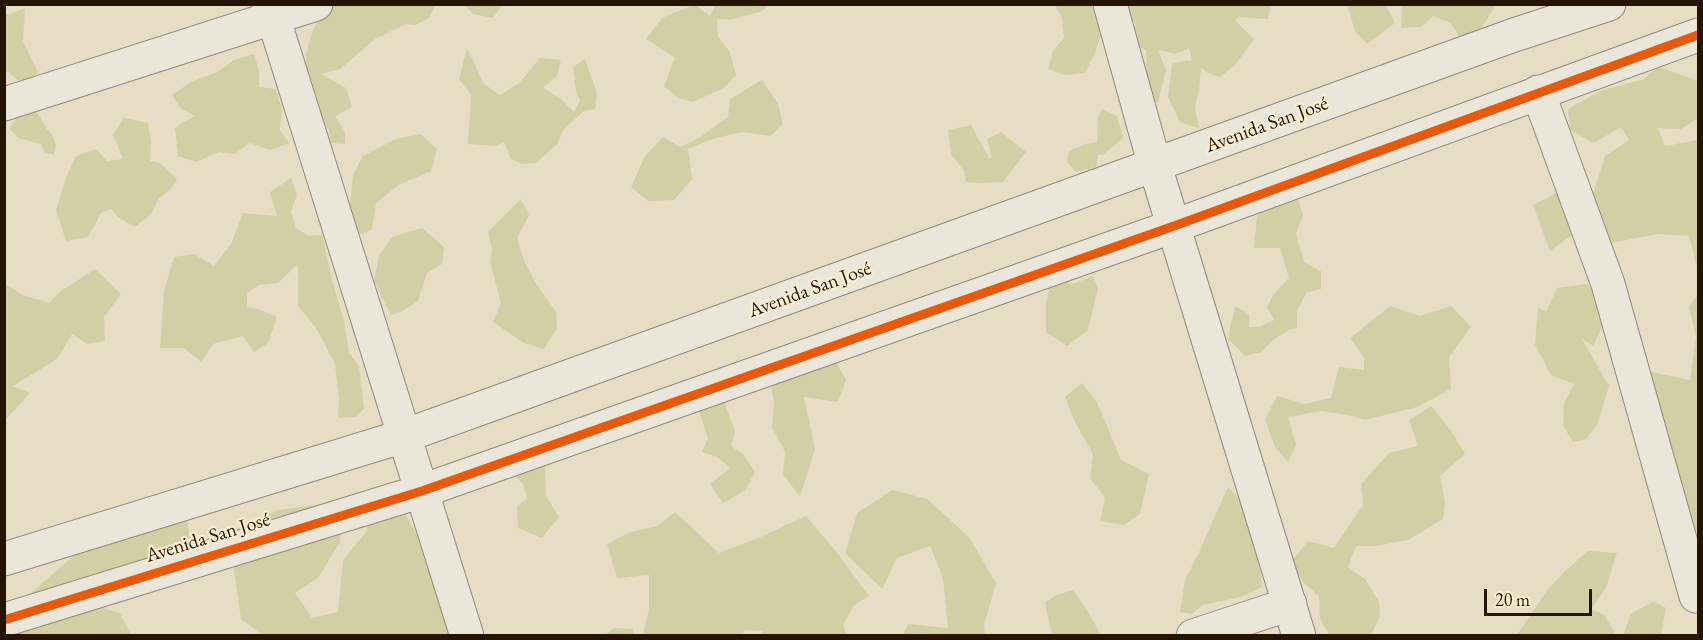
<!DOCTYPE html>
<meta charset="utf-8">
<style>
body{margin:0}
#map{position:relative;width:1703px;height:640px;overflow:hidden;background:#e7ddc4;font-family:"EB Garamond",serif}
canvas{display:block}
.frame{position:absolute;inset:0;border:6px solid #251402;pointer-events:none}
.scale{position:absolute;left:1484px;top:589px;width:108px;height:27px;box-sizing:border-box;border:3px solid #251402;border-top:0;padding-left:8px;font-size:18px;line-height:21px;white-space:nowrap;color:#251402;-webkit-text-stroke:4px #f8edd0;paint-order:stroke}
</style>
<div id="map">
<canvas width="1703" height="640"></canvas>
<div class="frame"></div>
<div class="scale">20 m</div>
</div>
<script>
const ctx = document.querySelector('canvas').getContext('2d');
ctx.lineJoin = 'round';
function fillPath(path, color) { ctx.fillStyle = color; ctx.fill(path, 'evenodd'); }
const toPath = rows => new Path2D(rows.map(r => 'M' + r).join(''));
function stroke(path, color, width, dash) { ctx.strokeStyle = color; ctx.lineWidth = width; ctx.lineCap = dash ? 'butt' : 'round'; ctx.setLineDash(dash || []); ctx.stroke(path); }
function write(font, color, halo, rows, align = 'center') {
  ctx.font = font + ' "EB Garamond",serif'; ctx.lineWidth = 4.5; ctx.setLineDash([]); ctx.textBaseline = 'middle'; ctx.strokeStyle = halo; ctx.fillStyle = color; for (const [text, x, y, turn = 0] of rows) {
    ctx.save(); ctx.translate(x, y); ctx.rotate((+turn || 0) * Math.PI / 180); ctx.textAlign = isNaN(turn) ? turn : align; if (halo) ctx.strokeText(text, 0, 0); ctx.fillText(text, 0, 0); ctx.restore();
  }
}
fillPath(toPath([
 [335,4,451,5,435,6,429,18,415,25,406,24,375,39,340,69,321,74,346,88,352,107,335,116,345,132,345,144,331,143,329,130,317,115,316,94,306,73,306,53,313,30,325,7],
 [1055,4,1091,5,1103,29,1095,53,1085,73,1064,75,1048,69,1053,51,1064,38,1062,18],
 [465,5,502,5,493,18,473,14],
 [693,5,695,5,710,16,715,7,714,5,770,5,762,11,731,20,717,19,718,37,730,52,736,75,724,88,693,102,678,98,664,86,675,58,646,39,662,18],
 [1122,5,1271,5,1268,19,1239,17,1235,20,1254,39,1235,65,1220,77,1210,74,1201,68,1199,90,1195,107,1199,128,1180,122,1168,97,1172,63,1192,60,1189,48,1176,54,1158,50,1166,70,1158,102,1148,105,1138,84,1147,70,1146,50,1126,40,1136,25],
 [1347,5,1386,5,1395,23,1367,44,1355,31],
 [1402,5,1496,5,1482,27,1464,45,1451,23,1433,16,1421,27,1401,28],
 [25,8,23,41,38,72,24,85,5,70,4,16],
 [467,48,484,84,500,95,520,82,540,58,561,60,557,76,543,88,562,100,574,112,580,101,576,91,573,67,585,59,597,93,595,109,584,111,564,129,557,144,536,163,522,164,511,159,504,142,496,146,468,144,471,95,459,79],
 [254,54,259,70,259,87,276,89,282,111,280,130,289,143,270,150,250,143,235,154,219,152,196,162,178,156,175,128,183,122,196,116,181,109,172,95,191,82,219,71,234,60],
 [1658,67,1696,80,1698,85,1698,118,1681,129,1658,128,1665,146,1698,140,1698,271,1689,236,1658,234,1611,243,1593,194,1605,156,1629,140,1621,127,1594,143,1570,130,1568,109,1602,90,1642,80],
 [762,80,778,104,783,124,771,136,742,132,712,139,688,149,692,179,674,200,648,201,631,187,645,156,663,137,680,147,699,138,728,117,730,99],
 [29,107,38,113,46,128,51,133,56,144,54,155,44,152,41,144,19,138,9,129,19,114],
 [1102,109,1117,116,1123,138,1104,154,1098,155,1096,167,1076,172,1067,162,1069,151,1085,144,1097,142,1098,118],
 [124,118,148,123,151,142,150,161,160,163,177,179,171,189,159,198,151,214,135,227,118,217,111,209,101,213,88,237,66,241,56,210,67,175,76,156,96,149,107,161,123,159,113,135],
 [971,125,989,158,992,158,987,139,1001,132,1026,152,1003,182,980,183,966,182,964,171,951,154,948,130],
 [421,134,437,149,431,171,399,185,376,203,372,229,363,234,351,232,335,215,350,207,353,175,363,156,396,139],
 [291,178,297,195,291,211,296,228,309,236,322,235,336,295,344,321,349,353,359,366,364,409,355,417,338,418,339,399,335,364,316,328,298,306,298,264,278,283,259,285,247,293,247,307,258,309,277,317,268,343,254,352,243,336,213,344,201,362,184,348,160,348,164,291,174,257,194,254,214,266,231,244,243,213,277,216,270,192],
 [1572,185,1580,229,1550,251,1533,205],
 [1297,196,1303,215,1296,234,1304,262,1321,271,1321,289,1307,292,1297,311,1297,328,1290,329,1273,340,1261,352,1245,356,1228,339,1235,306,1249,314,1249,327,1259,327,1274,320,1267,307,1274,294,1289,278,1280,248,1254,248,1257,217,1261,207],
 [521,199,529,215,517,238,524,260,535,282,556,312,557,328,544,349,524,343,493,322,501,303,490,262,492,250,488,232],
 [422,228,444,247,442,264,427,273,418,301,401,312,391,315,374,281,379,256,392,237],
 [95,269,121,294,104,317,105,341,87,344,72,334,57,359,13,386,30,393,5,420,5,288,7,285,23,295,49,303,61,291],
 [1063,269,1070,285,1093,276,1098,288,1088,330,1067,346,1046,332,1046,302,1049,290,1040,281],
 [1588,284,1607,316,1593,346,1582,339,1609,386,1597,425,1586,439,1573,442,1563,426,1564,403,1574,384,1551,375,1535,345,1538,307,1546,312,1557,288],
 [1698,294,1698,532,1672,506,1633,368,1690,380,1696,337,1689,307],
 [1390,306,1420,316,1451,306,1471,327,1449,357,1451,389,1417,407,1365,420,1348,415,1321,411,1288,417,1296,445,1288,462,1275,447,1265,419,1277,396,1305,404,1331,398,1339,367,1364,370,1364,358,1350,338],
 [832,355,846,380,838,402,804,397,815,449,800,497,783,474,785,452,772,427,774,403,769,372],
 [1082,383,1097,402,1121,460,1149,474,1140,514,1123,525,1100,521,1105,498,1090,478,1093,454,1074,420,1065,397],
 [724,402,735,431,731,446,744,455,755,472,745,491,723,503,710,484,730,468,717,457,702,452,708,438,697,405],
 [1431,406,1452,432,1465,454,1440,476,1445,502,1443,519,1408,540,1376,546,1356,546,1348,567,1365,579,1379,602,1380,616,1371,635,1329,635,1320,618,1319,596,1302,581,1292,561,1308,541,1334,548,1363,505,1361,484,1389,453,1418,446,1409,420],
 [532,438,545,467,546,496,559,517,542,538,518,528,517,507,527,498,523,484,512,473],
 [1228,487,1253,513,1262,587,1241,597,1203,605,1192,614,1180,612,1185,580,1199,552],
 [892,490,927,499,969,537,996,583,984,625,985,635,903,635,908,624,948,628,943,578,930,546,897,558,882,589,845,553,857,513],
 [375,503,404,511,439,575,449,614,449,635,262,635,241,619,234,570,238,528,278,510,318,505,339,510,340,542,318,578,295,593,312,618,338,612,343,560,366,532],
 [186,510,193,562,82,602,120,613,131,635,11,636,31,619,24,599,78,552],
 [675,512,719,553,756,539,806,516,838,554,869,596,854,605,843,625,847,635,763,635,762,631,744,630,743,635,643,635,649,609,649,575,617,578,607,544,630,532,658,526],
 [1588,551,1617,553,1606,588,1591,609,1604,615,1616,635,1517,635,1548,589,1564,572],
 [1073,590,1088,612,1101,635,1052,635,1045,602,1057,595],
 [1654,601,1666,608,1661,635,1623,635,1631,614],
 [614,628,633,629,633,635,605,635]
]), '#d2cfa5');
const minor = toPath([
 [269,4,467,636],
 [1110,4,1155,166,1299,636],
 [1538,92,1608,284,1696,596],
 [4,104,316,4],
 [4,559,404,436,1514,35,1609,4],
 [4,620,422,491,1174,226,1698,35],
 [1193,636,1290,604]
]);
stroke(minor, '#91897a', 35);
stroke(minor, '#eae6d9', 33);
stroke(toPath([
 [4,620,422,491,1174,226,1698,35]
]), '#e8590c', 9);
write('20px', '#251402', '#f8edd0', [
 ["Avenida San José",1267,125,-20],
 ["Avenida San José",810,290,-20],
 ["Avenida San José",208,538,-17]
]);
</script>
